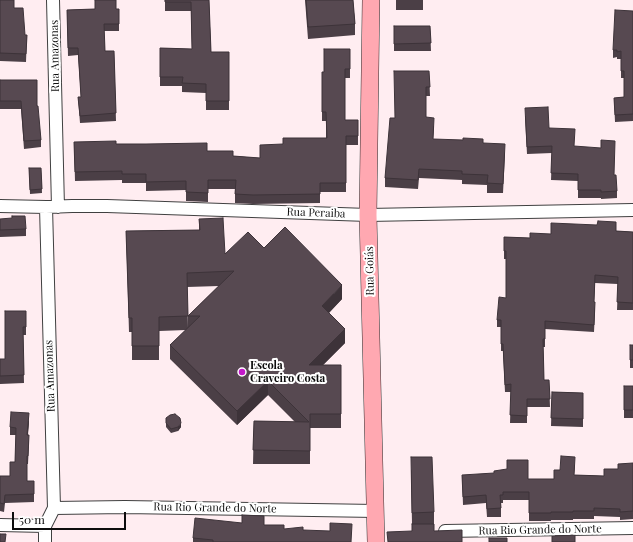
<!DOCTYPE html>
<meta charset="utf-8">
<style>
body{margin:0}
#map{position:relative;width:633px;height:542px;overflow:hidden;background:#ffedf1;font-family:"Playfair Display",serif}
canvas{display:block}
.scale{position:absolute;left:12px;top:512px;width:114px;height:18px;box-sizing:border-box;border:2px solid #0d0d0d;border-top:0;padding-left:5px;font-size:12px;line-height:14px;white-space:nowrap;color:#0d0d0d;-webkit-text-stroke:3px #fff;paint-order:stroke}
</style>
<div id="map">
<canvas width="633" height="542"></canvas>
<div class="scale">50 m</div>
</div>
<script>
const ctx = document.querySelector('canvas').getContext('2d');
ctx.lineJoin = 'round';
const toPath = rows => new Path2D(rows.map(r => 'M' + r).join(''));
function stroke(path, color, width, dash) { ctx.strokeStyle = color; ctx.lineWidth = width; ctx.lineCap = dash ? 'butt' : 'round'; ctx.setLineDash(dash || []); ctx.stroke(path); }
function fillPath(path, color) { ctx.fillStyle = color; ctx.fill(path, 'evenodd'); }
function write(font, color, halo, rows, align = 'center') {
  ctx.font = font + ' "Playfair Display",serif'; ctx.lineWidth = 4; ctx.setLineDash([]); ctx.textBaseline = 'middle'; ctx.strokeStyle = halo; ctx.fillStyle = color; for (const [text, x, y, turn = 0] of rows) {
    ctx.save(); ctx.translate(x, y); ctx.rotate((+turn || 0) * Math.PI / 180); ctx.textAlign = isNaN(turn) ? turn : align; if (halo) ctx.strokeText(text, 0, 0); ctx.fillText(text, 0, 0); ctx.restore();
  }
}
const street = toPath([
 [53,0,58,207],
 [0,206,46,207,72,206,107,206,368,215,633,210],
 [54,508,125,507,376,511],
 [0,525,45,526],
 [445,531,633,528],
 [45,542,45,526,54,508,46,207]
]);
const secondary = toPath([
 [371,0,368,215,376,542]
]);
stroke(street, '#404040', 14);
stroke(secondary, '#2f2f2f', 18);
stroke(street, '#fff', 12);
stroke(secondary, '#ffa8b1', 17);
fillPath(toPath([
 [0,0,14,8,25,35,27,35,26,62,0,61],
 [165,0,209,0,211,52,229,52,229,110,206,110,206,93,182,92,182,86,160,86,160,48,192,49,191,11,165,11],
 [305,0,353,0,355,24,355,35,308,39],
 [396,0,423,0,423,10,396,10],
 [95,9,119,9,119,31,104,31,105,51,114,51,116,121,80,123,78,97,81,97,78,55,68,56,67,10],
 [633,11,633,121,615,122,614,98,624,97,624,78,621,78,621,59,617,59,617,57,613,58,613,50],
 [394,26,430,26,431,51,394,51],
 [350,49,350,78,345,78,345,120,358,120,358,145,346,145,346,192,320,192,320,203,253,204,235,203,235,189,208,189,208,202,186,201,186,190,146,191,146,183,122,183,122,180,75,181,74,142,116,144,207,151,233,156,260,158,283,144,326,138,326,121,322,121,322,72,324,72],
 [429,71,430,96,426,96,426,117,434,127,433,139,483,143,505,153,503,193,487,193,487,185,462,184,462,180,419,178,418,189,385,187,385,178,395,118],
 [0,80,37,106,41,140,41,147,24,149,21,109,0,109],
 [525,116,549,128,614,175,617,191,617,198,601,199,601,198,578,198,578,181,551,180,552,153,527,154],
 [29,168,41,168,42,193,30,194],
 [0,219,26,229,26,236,0,237],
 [199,219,225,254,264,248,342,299,329,313,345,343,323,365,341,365,341,428,310,428,310,464,253,464,254,421,295,422,268,395,237,425,170,359,170,345,186,330,159,331,159,360,132,360,132,332,129,332,126,231,199,230],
 [219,286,188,316,188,328,187,287],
 [616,231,633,232,633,310,617,310,618,284,595,283,594,302,595,310,594,332,545,329,545,347,543,347,544,380,549,380,550,407,527,407,527,423,510,423,511,392,505,392,503,351,501,351,501,327,497,327,497,320,506,298,506,259,504,259,504,237,530,238,551,234],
 [26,311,26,335,23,335,24,383,0,384,0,359,5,359],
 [630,345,633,345,633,368,630,368],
 [624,386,633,386,633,418,624,418],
 [552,392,583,393,583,427,551,426],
 [166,418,181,427,178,431,171,433,166,427],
 [29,421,28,435,29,443,28,464,27,464,27,481,34,481,34,502,5,503,4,512,0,511,0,476,10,476,15,462,16,435,10,435,10,427],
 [633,463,633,519,620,520,620,517,594,516,594,519,573,519,573,520,551,520,551,521,529,521,529,500,503,500,503,503,501,503,501,517,487,517,486,503,463,505,462,475,528,479,554,479,560,470,575,465,574,475,604,476],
 [411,469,434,512,434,524,412,524],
 [242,523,264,525,284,529,303,530,352,542,193,542,193,538]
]), '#4b3f46');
fillPath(toPath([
 [342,285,342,299,322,320,322,306],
 [345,329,345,343,309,379,309,365],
 [268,381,268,395,237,425,237,411],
 [29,413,29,421,27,443,27,435],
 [181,423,181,427,178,431,178,427]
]), '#3d3339');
const building = toPath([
 [0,0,14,0,14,8,23,8,25,35,27,35,26,54,0,53,0,0],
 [95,0,116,0,116,9,119,9,119,24,104,24,105,51,114,51,116,113,80,116,78,97,81,97,78,48,68,48,67,10,95,9,95,0],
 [165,0,209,0,211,52,229,52,229,101,206,101,206,84,182,83,183,77,160,77,160,48,192,49,191,2,165,2,165,0],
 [306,0,353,0,355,24,308,27,306,0],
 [615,10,633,11,633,114,615,115,614,98,624,97,624,71,621,71,621,51,617,52,617,50,613,50,615,10],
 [394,26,430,26,431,43,394,44,394,26],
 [324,49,350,49,350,69,345,69,345,120,358,120,358,136,346,136,346,183,320,183,320,194,253,195,235,194,236,180,208,180,208,193,186,192,186,181,146,182,146,174,122,174,122,171,75,172,74,142,116,141,116,144,146,144,207,143,207,151,233,151,233,156,260,158,260,145,283,144,283,138,327,138,326,112,322,112,322,72,324,72,324,49],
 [394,71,429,71,430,87,426,87,426,117,434,118,433,139,463,140,463,138,483,139,483,143,505,144,503,184,487,183,488,175,462,174,462,171,419,169,418,180,385,178,390,118,395,118,394,71],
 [0,80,37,80,37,106,38,106,41,140,24,141,21,101,0,101,0,80],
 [548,107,549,128,575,129,574,146,601,148,601,140,615,141,614,175,616,175,617,191,601,192,601,190,578,190,578,174,551,173,552,146,527,147,525,108,548,107],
 [29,168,41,168,42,189,30,190,29,168],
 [12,216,25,216,26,229,0,230,0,219,12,218,12,216],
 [223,218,225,254,248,232,264,248,285,227,342,285,322,306,345,329,309,365,341,365,341,414,310,414,310,451,253,450,254,421,309,422,268,381,237,411,170,345,200,316,188,316,234,271,187,273,188,316,159,317,159,346,132,346,132,318,129,318,126,231,200,230,199,219,223,218],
 [598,221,616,222,616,231,633,232,633,303,617,302,618,277,595,275,594,302,595,302,594,325,545,321,545,339,543,339,544,380,549,380,550,399,527,399,527,416,510,415,511,384,505,385,503,344,501,344,501,320,497,320,499,297,506,298,506,251,504,251,504,237,530,238,530,233,551,234,551,223,597,225,598,221],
 [5,311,26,311,26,327,23,327,24,375,0,376,0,359,5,359,5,311],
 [630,345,633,345,633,360,630,360,630,345],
 [624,386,633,386,633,410,624,410,624,386],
 [552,392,583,393,583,419,551,418,552,392],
 [11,412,29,413,27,435,29,435,28,456,27,456,27,481,34,481,34,494,5,495,4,504,0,503,0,476,10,476,10,462,15,462,16,428,10,427,11,412],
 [175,414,180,418,181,423,178,427,171,429,166,423,166,418,170,415,175,414],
 [561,456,575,457,574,475,604,476,604,469,618,469,618,464,633,463,633,511,620,512,620,509,594,508,594,511,573,511,573,512,551,512,551,513,529,513,529,492,503,492,503,495,500,495,501,508,487,509,486,495,463,497,462,475,494,473,494,471,507,469,507,460,528,460,528,479,554,479,554,470,560,470,561,456],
 [411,457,432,457,434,512,412,513,411,457],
 [242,515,264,516,264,525,284,525,284,529,303,527,303,530,330,531,330,523,352,524,351,542,213,542,213,540,193,538,195,518,242,523,242,515],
 [412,524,434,524,434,531,462,530,462,542,388,542,387,532,412,531,412,524],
 [0,534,6,534,5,542,0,542,0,534],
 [575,535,575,542,552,542,552,536,575,535],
 [489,538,507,538,507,542,489,542,489,538]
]);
fillPath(building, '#574951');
stroke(building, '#3d3339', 1);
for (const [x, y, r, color] of [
 [242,372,4,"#c418ca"]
]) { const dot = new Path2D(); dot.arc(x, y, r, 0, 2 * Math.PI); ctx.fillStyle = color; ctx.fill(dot); stroke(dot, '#fff', 1.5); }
write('11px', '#0d0d0d', '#fff', [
 ["Rua Amazonas",55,56,-91],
 ["Rua Peraiba",316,213,2],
 ["Rua Goiás",370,271,-91],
 ["Rua Amazonas",50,376,-92],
 ["Rua Rio Grande do Norte",215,508,1],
 ["Rua Rio Grande do Norte",540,530,-1]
]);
write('bold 11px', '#0d0d0d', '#fff', [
 ["Escola",250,366],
 ["Craveiro Costa",250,379]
], 'left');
</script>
